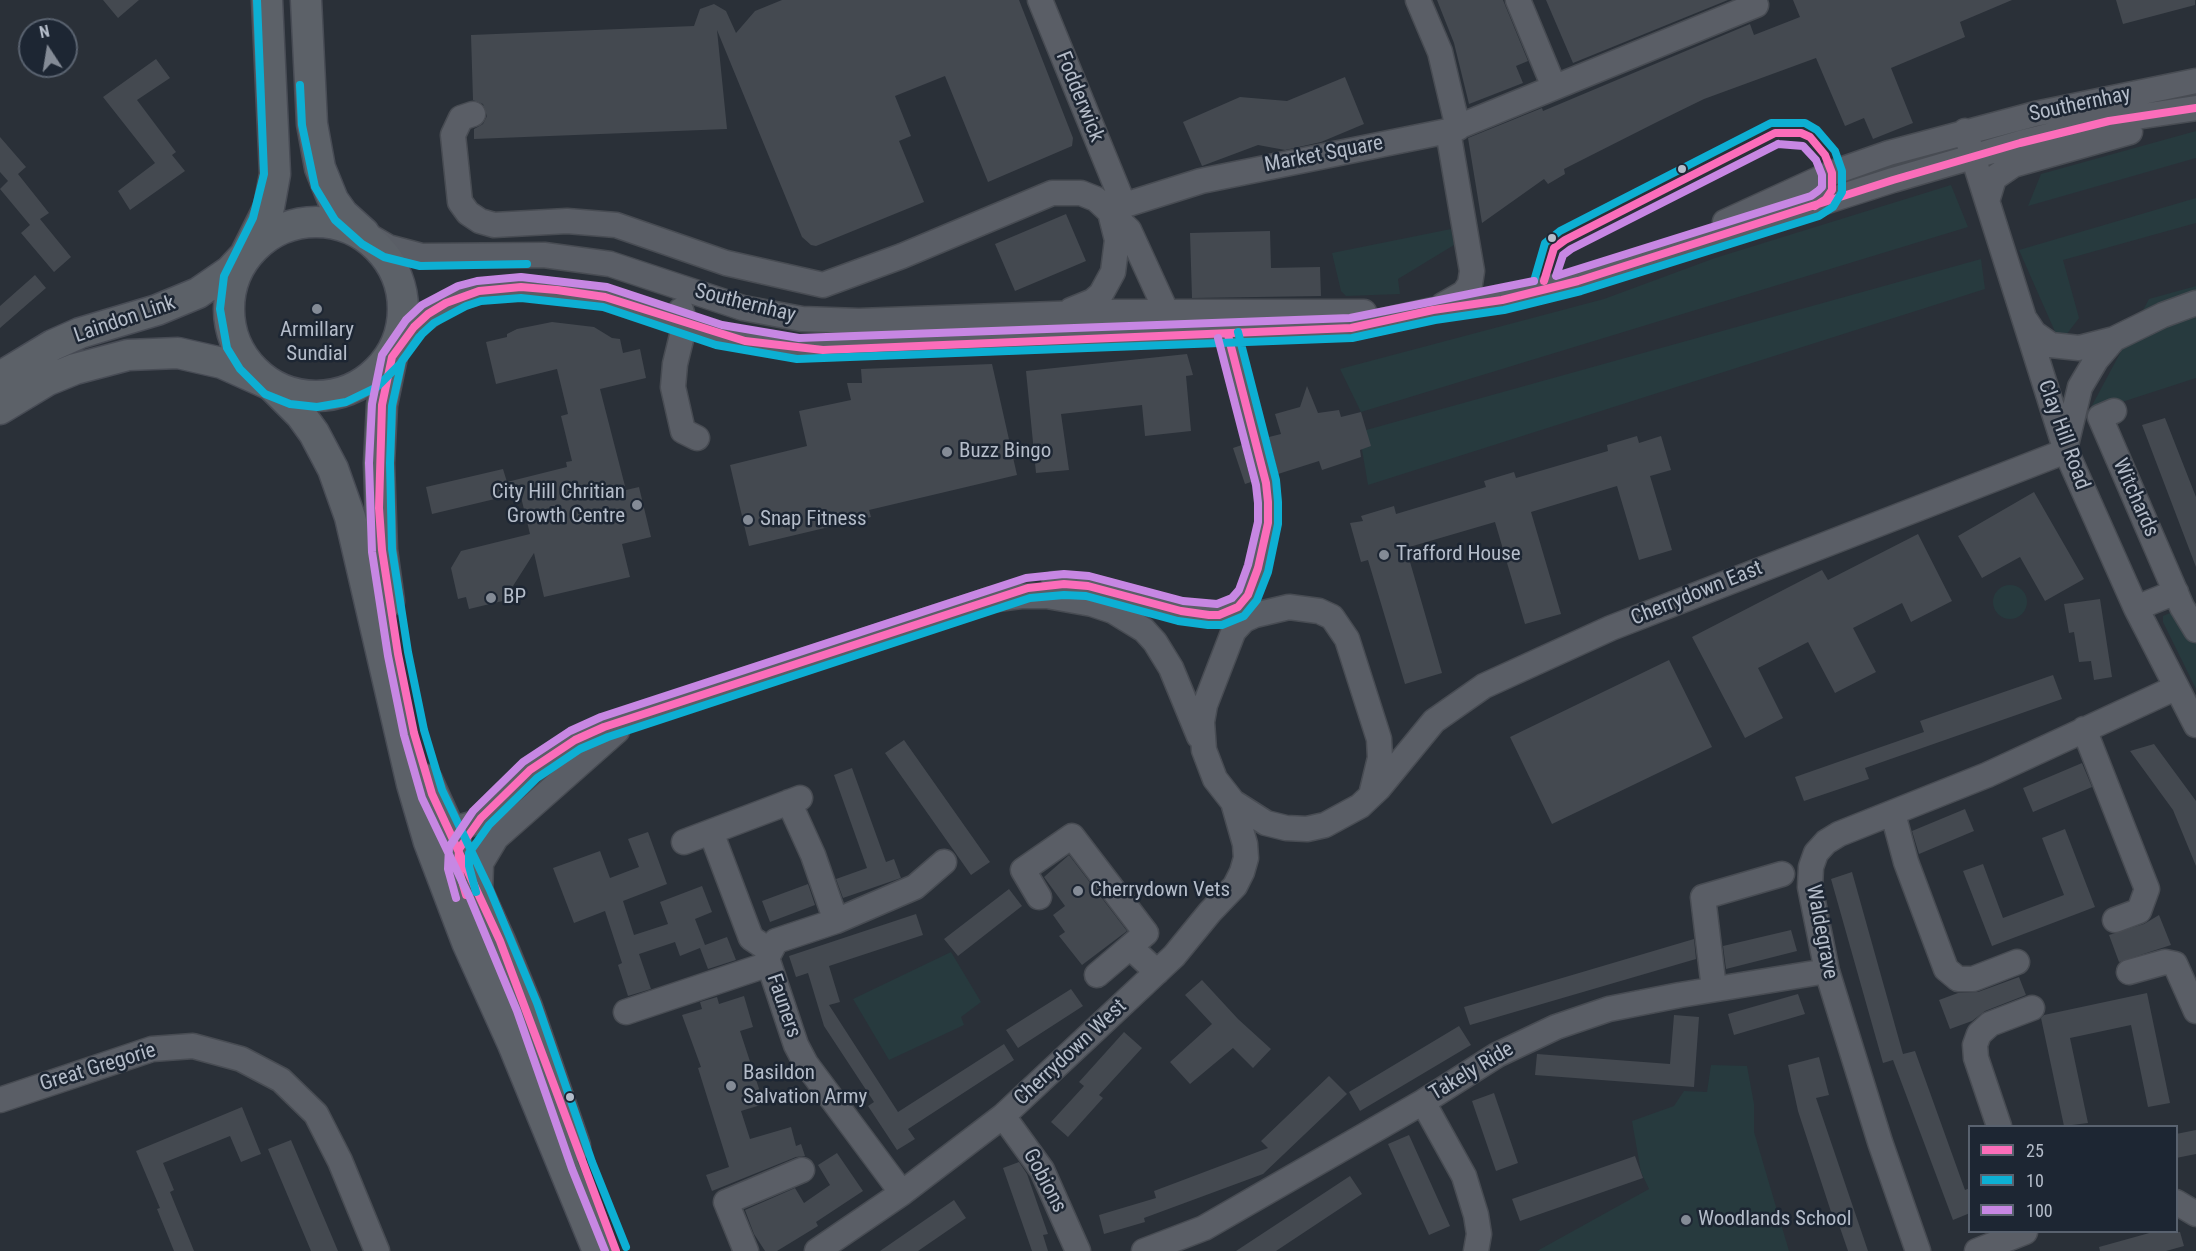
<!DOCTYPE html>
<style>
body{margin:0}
#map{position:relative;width:2196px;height:1251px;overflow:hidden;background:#2a3038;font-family:"Roboto Condensed",sans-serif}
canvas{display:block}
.legend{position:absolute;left:1968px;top:1125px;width:210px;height:108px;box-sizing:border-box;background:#1d2633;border:2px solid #59626f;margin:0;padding:8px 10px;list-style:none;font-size:18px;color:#b4bcc9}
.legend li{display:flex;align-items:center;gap:12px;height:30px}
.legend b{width:30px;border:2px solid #59626f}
.north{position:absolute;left:18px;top:18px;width:60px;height:60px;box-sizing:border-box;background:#1d2633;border:2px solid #59626f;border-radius:50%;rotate:348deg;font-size:16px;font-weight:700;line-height:24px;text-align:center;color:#b4bcc9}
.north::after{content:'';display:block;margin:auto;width:21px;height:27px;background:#848b96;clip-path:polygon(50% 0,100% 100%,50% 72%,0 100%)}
</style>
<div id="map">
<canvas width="2196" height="1251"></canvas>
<ul class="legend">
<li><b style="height:8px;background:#fb6dba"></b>25</li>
<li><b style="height:8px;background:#0dafd3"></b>10</li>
<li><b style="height:8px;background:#c787e3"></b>100</li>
</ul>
<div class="north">N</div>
</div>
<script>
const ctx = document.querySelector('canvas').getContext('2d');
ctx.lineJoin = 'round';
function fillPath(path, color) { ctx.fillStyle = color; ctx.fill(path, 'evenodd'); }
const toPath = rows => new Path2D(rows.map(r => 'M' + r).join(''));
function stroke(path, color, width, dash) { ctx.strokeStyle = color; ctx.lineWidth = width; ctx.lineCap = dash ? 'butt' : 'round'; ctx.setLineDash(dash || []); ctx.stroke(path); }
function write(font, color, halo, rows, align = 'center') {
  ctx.font = font + ' "Roboto Condensed",sans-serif'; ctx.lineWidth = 5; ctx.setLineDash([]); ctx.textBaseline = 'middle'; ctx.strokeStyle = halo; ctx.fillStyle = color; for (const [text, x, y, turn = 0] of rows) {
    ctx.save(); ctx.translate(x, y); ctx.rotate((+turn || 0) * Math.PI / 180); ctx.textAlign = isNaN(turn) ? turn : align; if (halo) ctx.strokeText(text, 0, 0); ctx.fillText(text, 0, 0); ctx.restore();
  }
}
fillPath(toPath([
 [2196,131,2196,158,2028,206,2041,174],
 [1951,185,1968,227,1361,412,1340,369,1604,299,1715,258],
 [2196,198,2196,223,2063,260,2079,318,2060,343,2019,250],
 [1451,229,1454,245,1398,279,1400,294,1346,296,1341,291,1332,253],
 [1981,259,1985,289,1368,485,1359,432],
 [2196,286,2196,378,2088,413,2149,299],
 '1993 602a17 17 0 1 1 34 0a17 17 0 1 1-34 0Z',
 [2177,610,2196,639,2196,689,2163,622,2163,616],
 [951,952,981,1002,961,1017,964,1025,889,1060,853,999],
 [1711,1065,1747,1066,1754,1104,1754,1132,1789,1251,1537,1251,1649,1189,1641,1172,1632,1121,1674,1106,1684,1091,1707,1092]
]), '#273a3e');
fillPath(toPath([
 [103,0,139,0,118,18],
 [782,0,1019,0,1073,138,1072,146,988,182,945,76,895,96,911,136,899,141,924,202,816,246,811,245,802,237,717,30,727,129,474,139,474,129,483,124,487,116,483,104,473,100,471,35,694,26,700,9,714,4,726,11,736,33,755,11],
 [1437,0,1503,0,1528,61,1516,66,1523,83,1469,104,1454,43],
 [1546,0,1728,0,1573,63],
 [1793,0,2012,0,1960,22,1965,37,1891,68,1913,123,1873,139,1864,118,1845,126,1816,58,1704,99,1659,121,1564,169,1565,174,1548,184,1544,179,1482,223,1468,138,1542,108,1543,111,1750,24,1754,35,1800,17],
 [2116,0,2195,0,2195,5,2123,24],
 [156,59,170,78,137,100,176,152,172,155,185,171,130,210,118,191,155,163,103,97],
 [1345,77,1364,124,1321,142,1285,150,1258,145,1202,166,1183,122,1240,97,1287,101],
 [0,137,26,167,18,174,49,213,40,219,71,257,54,272,21,233,30,225,0,189,8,181,0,172],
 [1066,214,1086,261,1015,291,995,244],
 [1270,231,1271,268,1320,267,1321,296,1192,298,1190,233],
 [35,275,46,288,0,328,0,306],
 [552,322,594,327,612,338,620,339,623,353,640,349,646,378,600,389,626,490,639,487,651,537,622,544,630,577,544,597,534,553,513,586,515,598,469,609,466,597,458,599,451,568,461,551,530,534,520,493,432,514,426,487,503,469,507,482,567,467,566,462,572,461,561,416,568,414,557,369,496,384,486,342,507,337,507,334,517,329],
 [1187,354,1193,375,1186,376,1191,431,1145,436,1142,405,1061,414,1069,470,1036,473,1026,371],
 [992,364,1017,475,869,510,871,517,749,546,730,465,807,446,799,411,851,400,847,383,862,383,861,369],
 [1307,386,1318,413,1339,410,1341,417,1361,412,1371,446,1360,450,1361,457,1322,470,1319,461,1278,474,1269,437,1281,434,1275,414,1300,407],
 [2165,418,2196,497,2196,567,2142,425],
 [1637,436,1639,443,1661,436,1671,470,1650,476,1672,550,1639,560,1617,486,1531,512,1561,614,1525,624,1495,522,1406,548,1442,673,1405,684,1368,560,1361,562,1350,523,1363,521,1361,516,1394,506,1396,514,1486,487,1484,481,1514,472,1516,478,1608,451,1607,445],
 [1242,445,1251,482,1245,484,1233,448],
 [2034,492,2084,579,2045,601,2020,557,1982,578,1958,536],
 [1918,534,1952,601,1911,622,1902,603,1853,628,1876,672,1835,693,1808,642,1758,668,1783,718,1745,738,1692,637,1822,570,1828,580],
 [2100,599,2112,677,2094,680,2091,661,2079,662,2074,632,2069,633,2064,604],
 [1669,660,1712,747,1552,824,1510,737],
 [2053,675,2062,699,1865,768,1869,779,1804,801,1795,777,1924,732,1920,721],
 [904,740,990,862,971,875,885,753],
 [2154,744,2196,801,2196,866,2173,810,2130,751],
 [2082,763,2092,787,2033,812,2023,788],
 [852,768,886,862,894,859,901,878,843,898,836,879,867,868,834,775],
 [1965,809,1974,831,1919,854,1912,831],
 [2065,829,2095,907,1992,946,1963,871,1983,864,2003,918,2064,895,2042,838],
 [648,832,667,884,623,901,634,935,668,924,660,902,702,886,712,912,695,919,705,945,727,937,736,960,708,969,700,948,680,956,675,942,639,954,651,989,628,996,618,965,622,963,605,911,574,923,553,868,600,851,610,878,639,867,628,839],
 [1069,855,1127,931,1082,965,1059,936,1065,932,1053,915,1065,906,1044,877],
 [1852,872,1903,1054,1915,1051,1965,1190,1970,1188,1970,1213,1953,1220,1893,1060,1883,1063,1831,879],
 [808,884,815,905,770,922,762,901],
 [1009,889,1022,906,958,956,944,939],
 [916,914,923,935,829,966,840,1002,829,1005,898,1112,1004,1044,1014,1060,908,1129,915,1139,897,1150,868,1106,874,1102,824,1026,808,973,796,977,789,956],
 [2159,915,2171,945,2119,962,2109,935,2144,924],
 [1791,930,1797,951,1726,969,1723,946],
 [1694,939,1696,959,1470,1025,1464,1007],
 [2019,977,2026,995,1985,1011,1972,1021,1950,1029,1939,1000,1958,993,1978,992],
 [1202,980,1238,1019,1271,1049,1253,1068,1233,1048,1190,1084,1170,1062,1212,1024,1185,995],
 [1071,989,1083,1006,1018,1048,1006,1030],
 [2147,993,2170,1103,2148,1107,2131,1025,2070,1038,2088,1123,2064,1126,2041,1018,2044,1015],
 [1798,994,1805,1014,1734,1035,1728,1014],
 [744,996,753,1027,740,1031,764,1104,741,1111,750,1139,791,1127,796,1146,801,1144,805,1156,796,1157,712,1191,706,1175,729,1167,698,1068,701,1067,682,1015,702,1009,700,1002,717,997,719,1004],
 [1674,1015,1699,1017,1694,1087,1535,1075,1537,1054,1670,1064],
 [1459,1026,1471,1045,1360,1111,1349,1092],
 [1124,1032,1142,1048,1099,1095,1103,1098,1068,1137,1051,1122,1084,1086,1079,1082],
 [1819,1057,1829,1095,1816,1098,1868,1251,1848,1251,1837,1219,1834,1221,1798,1111,1788,1065],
 [1329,1076,1347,1094,1263,1174,1144,1218,1145,1222,1104,1234,1099,1215,1156,1198,1154,1191,1268,1148,1261,1141],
 [1494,1093,1518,1163,1496,1171,1472,1101],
 [242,1107,261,1154,241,1162,230,1136,163,1163,174,1190,170,1192,194,1251,174,1251,157,1209,160,1208,136,1151],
 [2196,1130,2196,1154,2176,1158,2176,1134],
 [1409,1135,1450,1226,1429,1235,1388,1144],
 [291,1140,338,1251,311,1251,268,1149],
 [837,1153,863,1191,816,1222,818,1226,777,1251,765,1251,754,1234,745,1210,795,1188,804,1203,830,1185,818,1165],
 [1635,1156,1643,1178,1520,1221,1512,1199],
 [1019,1162,1027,1174,1048,1234,1043,1235,1048,1251,1032,1251,1003,1168],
 [1350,1176,1362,1194,1276,1251,1236,1251],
 [954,1200,966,1218,918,1251,880,1251],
 [2153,1232,2180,1232,2184,1246,2166,1251,2100,1251,2099,1247]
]), '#444950');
const minor = toPath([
 [1040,0,1119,193,1109,210],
 [1418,0,1440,52,1458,128],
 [1518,0,1554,87],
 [473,114,461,118,453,135,460,202,468,213,480,221,494,225,567,221,616,225,726,263,823,285,902,256,1052,193,1081,193,1096,199,1129,230,1167,313,1168,325],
 [1965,131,2066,451,2136,608,2196,725],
 [1988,198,1994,178,2013,165,2130,132],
 [1109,210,1201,181,1448,131,1756,5],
 [1725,222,1832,173,1889,153,2035,114,2196,81],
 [369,236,388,247,422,256,544,255,610,264,743,308,802,319,859,321,1110,312,1364,312],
 [1443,305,1464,293,1470,284,1472,271,1448,131],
 [681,310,685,323,675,364,673,387,683,431,697,438],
 [1071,310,1093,301,1101,294,1113,272,1117,240,1110,212],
 [1202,313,1217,320,1228,335,1266,483,1268,502,1268,523,1258,568,1205,705,1202,722,1204,750,1215,779,1233,802,1266,823,1286,828,1307,829,1325,825,1360,806,1379,788,1434,721,1484,686,1611,628,2066,451],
 [2026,321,2034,333,2051,345,2079,348,2114,339,2163,315,2196,303],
 [392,357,414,327,446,303,479,291,521,287,605,297,719,335,798,349,1351,328,1433,310,1502,300,1578,281,1893,180,2020,143,2109,121,2196,108],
 [2114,411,2100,417,2182,607,2196,630],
 [2066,445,2080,387,2096,360,2114,339],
 [1054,584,1088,586,1181,611,1209,615,1230,612,1247,597],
 [2136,608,2176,592],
 [1233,632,1244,620,1255,615,1289,607,1319,611,1332,617,1347,639,1379,739,1380,758,1372,791],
 [2084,729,2147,889,2139,911,2115,920],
 [789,802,813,855,836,921],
 [442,814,452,825,460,827,475,823,530,770,575,740,604,727,989,600,1021,596,1047,596,1092,604,1113,611,1144,630,1155,642,1171,668,1199,736],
 [1893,814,1906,862,1946,969,1958,979,1973,979,2017,962],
 [711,832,751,938,769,950],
 [684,842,800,798],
 [480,894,481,863,496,838,617,731],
 [1039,897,1023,870,1072,836,1146,933,1130,947],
 [473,915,502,986],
 [2129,972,2165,962,2175,964,2196,1011],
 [1097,975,1130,947,1157,972],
 [1714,989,1703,897,1782,874],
 [626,1012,769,964],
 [0,1100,152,1049,193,1046,241,1059,281,1080,316,1114,340,1161,377,1251],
 [1423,1102,1464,1176,1476,1215,1479,1234,1476,1251],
 [1003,1116,1042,1170,1078,1251],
 [1999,1126,1976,1058,1975,1045,1979,1034,1990,1024,2032,1008],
 [902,1193,806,1064,796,1045,767,958,776,941,836,921,915,887,944,862],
 [2176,1202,2196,1214],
 [746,1251,726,1202,802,1170],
 [817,1251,902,1193,1003,1116,1174,956,1210,912,1235,886,1242,872,1246,858,1245,844,1233,802],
 [1144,1251,1204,1228,1423,1102,1497,1055,1556,1027,1609,1009,1680,995,1827,971],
 [1918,1251,1880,1142,1827,971,1810,887,1811,867,1816,853,1826,842,1839,834,1987,775,2175,688],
 [1977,1251,2025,1232]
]);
const major = toPath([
 [306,0,312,124,320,168,333,200,343,214,364,233],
 '229 309a87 87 0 1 1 174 0a87 87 0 1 1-174 0Z',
 [0,377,53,345,80,333,157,310,198,293,230,271,245,255,269,207,275,174,267,0],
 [0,409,48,380,75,369,128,355,178,353,222,363,271,385,301,415,314,433,333,469,350,517,412,784,429,842,467,942,513,1044,598,1251],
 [389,601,382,550,379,463,382,405,392,357],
 [427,780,500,941,527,1007,575,1146]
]);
stroke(minor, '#484c53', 27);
stroke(major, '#484c55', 33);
stroke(minor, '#5a5e66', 24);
stroke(major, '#5c6168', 30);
stroke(toPath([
 [1544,281,1554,248,1565,240,1775,133,1801,133,1810,137,1825,155,1832,173,1832,190,1826,199,1815,206],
 [466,895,458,867,459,849,481,818,530,770,575,740,604,727,1028,588,1064,584,1088,586,1181,611,1209,615,1219,615,1238,607,1248,595,1258,568,1268,523,1268,502,1266,483,1228,335],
 [616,1251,500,941,432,794,414,733,398,654,382,550,379,508,382,405,392,357,414,327,428,314,446,303,479,291,521,287,557,290,605,297,745,341,823,350,1351,328,1433,310,1502,300,1578,281,1893,180,2020,143,2109,121,2196,108]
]), '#fb6dba', 8);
stroke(toPath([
 [257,0,264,174,253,218,224,276,220,309,227,348,240,369,265,394,290,404,317,407,346,402,377,387,400,364,419,337],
 [300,85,302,125,315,187,335,220,362,244,384,257,420,266,527,264],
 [476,892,469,866,469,853,489,825,537,778,580,749,608,737,1030,598,1064,595,1086,596,1178,621,1208,625,1222,625,1244,616,1257,600,1268,572,1278,524,1278,502,1276,480,1238,332],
 [626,1247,592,1162,537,1003,490,890,442,790,424,730,408,652,392,549,390,463,392,406,402,361,422,334,434,323,466,306,481,301,521,298,603,307,716,345,797,359,1352,338,1435,320,1504,310,1581,291,1819,216,1833,207,1842,192,1842,171,1835,151,1817,130,1805,123,1771,123,1560,231,1545,243,1534,281]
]), '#0dafd3', 8);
stroke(toPath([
 [1778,144,1803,146,1816,160,1822,175,1822,187,1818,191,1811,196,1556,276,1563,255,1571,249,1778,144],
 [456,898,448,869,449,847,473,811,523,762,570,731,601,717,1026,578,1064,574,1089,576,1183,601,1217,604,1232,598,1239,590,1248,565,1258,522,1258,503,1256,485,1218,338],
 [605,1251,572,1169,517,1011,470,898,422,798,404,735,388,656,372,552,369,463,372,404,382,355,406,320,422,305,458,286,477,281,521,277,607,287,722,325,799,338,1350,318,1534,281]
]), '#c787e3', 8);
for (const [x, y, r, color] of [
 [1682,169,5,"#b4bcc9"],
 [1552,238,5,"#b4bcc9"],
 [317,309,6,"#848b96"],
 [947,452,6,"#848b96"],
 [637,505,6,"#848b96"],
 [748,520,6,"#848b96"],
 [1384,555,6,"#848b96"],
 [491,598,6,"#848b96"],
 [1078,891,6,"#848b96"],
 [731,1086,6,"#848b96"],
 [570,1097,5,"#b4bcc9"],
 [1686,1220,6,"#848b96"]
]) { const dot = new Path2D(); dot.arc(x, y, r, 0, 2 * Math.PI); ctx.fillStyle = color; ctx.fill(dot); stroke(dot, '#1d2633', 2); }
write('21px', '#b4bcc9', '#1d2633', [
 ["Fodderwick",1079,97,68],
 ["Southernhay",2080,105,-12],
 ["Market Square",1324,155,-11],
 ["Southernhay",745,304,14],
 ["Laindon Link",125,320,-19],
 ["Clay Hill Road",2063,435,70],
 ["Witchards",2135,498,66],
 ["Cherrydown East",1697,594,-22],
 ["Waldegrave",1821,932,79],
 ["Fauners",783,1006,71],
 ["Cherrydown West",1071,1053,-43],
 ["Great Gregorie",98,1068,-17],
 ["Takely Ride",1472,1072,-31],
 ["Gobions",1044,1181,62]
]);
write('21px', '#b4bcc9', '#1d2633', [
 ["Armillary",317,331,"center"],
 ["Sundial",317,355,"center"],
 ["Buzz Bingo",959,452],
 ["City Hill Chritian",625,493,"right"],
 ["Growth Centre",625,517,"right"],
 ["Snap Fitness",760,520],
 ["Trafford House",1396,555],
 ["BP",503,598],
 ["Cherrydown Vets",1090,891],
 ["Basildon",743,1074],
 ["Salvation Army",743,1098],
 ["Woodlands School",1698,1220]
], 'left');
</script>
